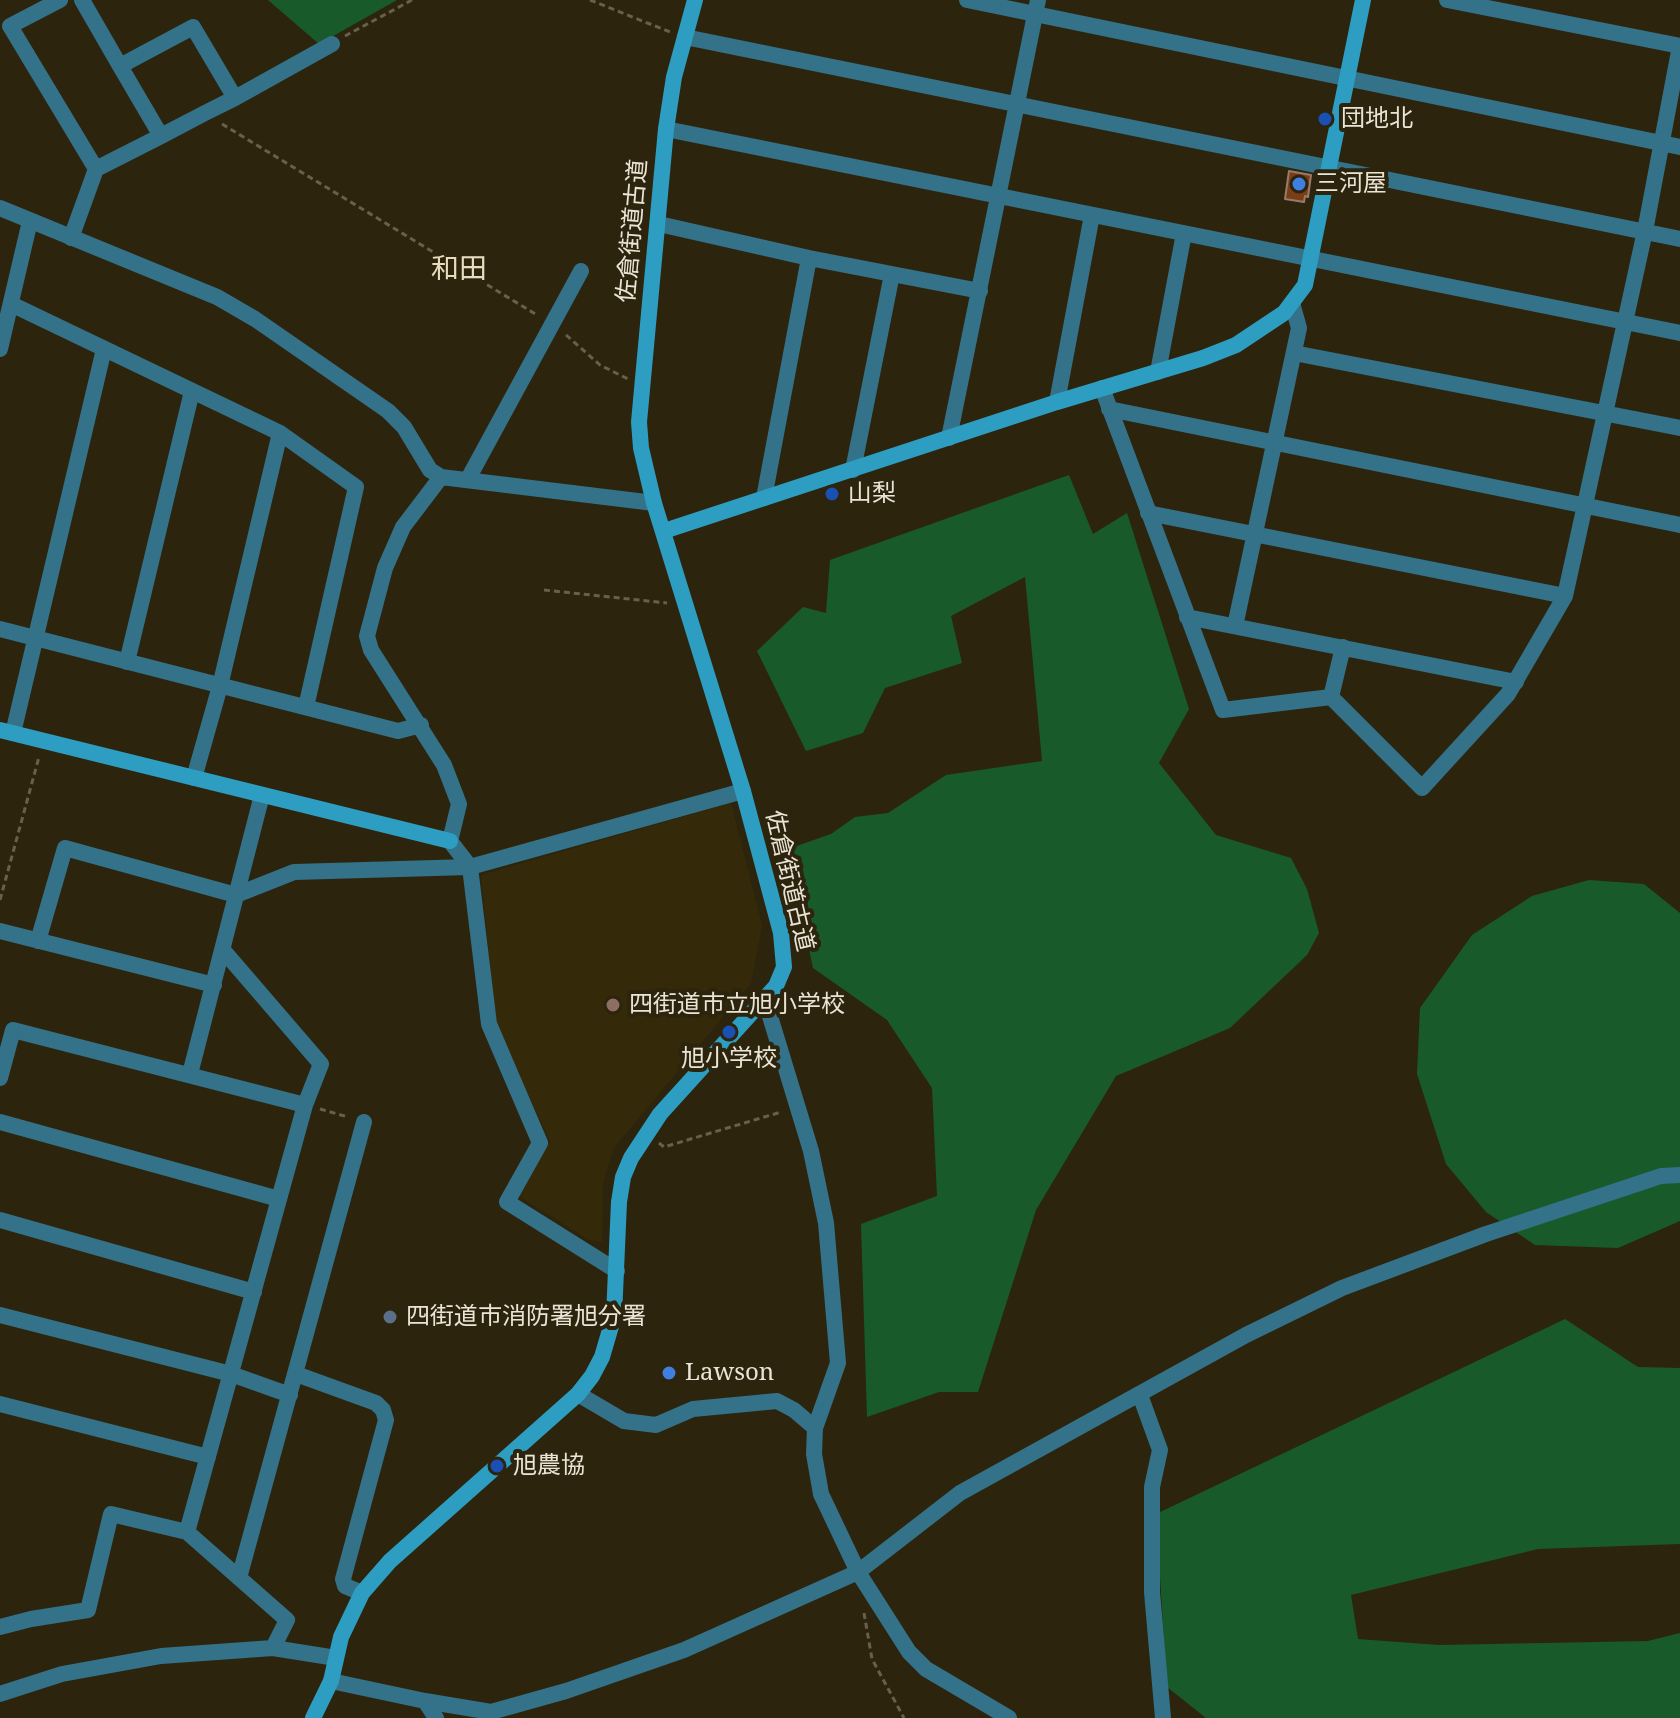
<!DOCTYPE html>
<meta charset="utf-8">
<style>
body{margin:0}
canvas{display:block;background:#2c240d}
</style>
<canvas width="1680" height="1718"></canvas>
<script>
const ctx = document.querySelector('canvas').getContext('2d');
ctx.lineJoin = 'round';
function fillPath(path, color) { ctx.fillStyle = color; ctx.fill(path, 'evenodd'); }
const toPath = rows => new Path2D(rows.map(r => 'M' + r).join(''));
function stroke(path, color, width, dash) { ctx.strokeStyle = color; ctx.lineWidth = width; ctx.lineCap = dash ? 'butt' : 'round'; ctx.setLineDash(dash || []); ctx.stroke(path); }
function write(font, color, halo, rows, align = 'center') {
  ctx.font = font + ' "Noto Serif","Noto Sans JP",serif'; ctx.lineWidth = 8; ctx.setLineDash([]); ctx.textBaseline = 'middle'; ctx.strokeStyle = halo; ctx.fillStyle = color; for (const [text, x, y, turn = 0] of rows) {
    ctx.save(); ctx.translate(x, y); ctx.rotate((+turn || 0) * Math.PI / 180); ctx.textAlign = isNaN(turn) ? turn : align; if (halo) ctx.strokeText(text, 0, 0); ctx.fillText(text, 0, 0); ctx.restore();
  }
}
fillPath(toPath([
 [731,803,762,926,751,983,614,1148,603,1183,602,1242,589,1240,517,1195,550,1141,496,1027,481,875]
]), '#342909');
fillPath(toPath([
 [268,0,397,0,319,44],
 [1069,475,1093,534,1127,513,1189,709,1159,763,1216,835,1291,858,1307,889,1319,933,1307,955,1230,1028,1116,1076,1036,1210,978,1392,939,1392,867,1417,861,1224,937,1196,932,1088,887,1020,813,968,788,849,831,834,855,817,888,813,946,775,1042,761,1025,577,951,616,962,663,885,688,863,733,806,751,757,651,803,607,826,613,830,560],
 [1589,880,1644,884,1680,913,1680,1221,1618,1248,1535,1245,1486,1212,1446,1164,1417,1074,1420,1008,1472,935,1532,896],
 [1565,1319,1638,1367,1680,1368,1680,1544,1538,1549,1351,1595,1358,1639,1439,1645,1648,1641,1680,1633,1680,1718,1206,1718,1167,1687,1156,1514]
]), '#185a2a');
const building = toPath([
 [1289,171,1311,175,1308,197,1305,196,1304,202,1285,199,1289,171]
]);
fillPath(building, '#7b3d13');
stroke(building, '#957b6d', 2);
stroke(toPath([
 [590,0,670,32],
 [345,36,412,0],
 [222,124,537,315],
 [566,335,600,365,628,379],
 [544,590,667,603],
 [0,900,39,757],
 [320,1109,348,1117],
 [659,1143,664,1147,781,1112],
 [864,1613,872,1659,904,1718]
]), '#67604c', 3, [6, 4]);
stroke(toPath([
 [60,0,10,26,96,169],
 [82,0,120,66],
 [967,0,1680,147],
 [685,37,1680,239],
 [235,98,332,44],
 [666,129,1680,333],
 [0,208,217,297,255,319,388,411,404,427,430,470,441,477,654,503],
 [659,224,809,258,980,291],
 [71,238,96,169,161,136,205,113,235,98,193,27,120,66,161,136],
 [11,304,280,433,356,487,306,707],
 [0,349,30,221],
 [1294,353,1680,428],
 [1158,372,1184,233],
 [1102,388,1223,710,1331,697,1422,788,1508,694,1565,596,1645,231,1680,46,1447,0],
 [1057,402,1092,215],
 [1109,409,1680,525],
 [949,438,1038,0],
 [853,470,892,274],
 [441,477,403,527,385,568,367,636,371,650,444,765,459,804,450,841,470,867,489,1024,540,1143,507,1202,617,1271],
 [468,479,581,271],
 [764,498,809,258],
 [1148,513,1565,596],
 [1187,617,1516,682],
 [1235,626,1299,328,1292,303],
 [0,629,398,731,421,725],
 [127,662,192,391],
 [1331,697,1343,647],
 [13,733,104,349],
 [194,778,220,686,280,433],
 [0,931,214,985],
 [38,941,65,848,236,895,294,872,470,867,743,791],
 [765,1000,811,1151,826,1223,838,1363,815,1428,814,1454,821,1494,858,1572,909,1652,926,1669,1009,1718],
 [190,1074,262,795],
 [0,1078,13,1030,305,1105],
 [0,1122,279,1199],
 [0,1220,254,1292],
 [0,1315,231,1374,290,1395],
 [296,1374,376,1403,383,1410,386,1420,343,1579,345,1586,362,1593],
 [578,1394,624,1421,656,1425,693,1409,777,1401,794,1410,815,1428],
 [1140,1395,1160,1450,1152,1487,1152,1592,1163,1718],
 [0,1404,208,1457],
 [187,1532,305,1105,321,1064,222,949],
 [239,1578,364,1122],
 [0,1627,31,1619,88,1610,111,1514,187,1532,287,1620,273,1648],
 [331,1681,425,1701,491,1712,566,1691,684,1650,858,1572,960,1493,1246,1335,1342,1288,1486,1234,1661,1176,1680,1175],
 [0,1694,62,1674,161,1656,273,1648,336,1658],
 [425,1701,436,1718]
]), '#337288', 16);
stroke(toPath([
 [664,531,1057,402,1203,358,1236,345,1284,313,1305,285,1363,0],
 [0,730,450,841],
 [313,1718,331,1681,341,1637,362,1593,390,1561,578,1394,592,1376,602,1357,614,1316,619,1202,623,1177,631,1158,660,1114,776,986,784,967,781,933,743,791,654,503,641,448,639,422,666,129,674,77,695,0]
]), '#2d9ec1', 16);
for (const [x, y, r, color] of [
 [1325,119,8,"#1a4fb4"],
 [1299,184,8,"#3f7fe0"],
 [832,494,8,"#1a4fb4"],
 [613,1005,8,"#8d6e63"],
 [729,1032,8,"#1a4fb4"],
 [390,1317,8,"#5c6f8a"],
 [669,1373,8,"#3f7fe0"],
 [497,1466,8,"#1a4fb4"]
]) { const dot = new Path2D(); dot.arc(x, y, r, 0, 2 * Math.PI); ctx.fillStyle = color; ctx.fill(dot); stroke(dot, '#2c240d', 3); }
write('24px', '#eae4d6', '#2c240d', [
 ["団地北",1341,119],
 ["三河屋",1315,184],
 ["山梨",848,494],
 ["四街道市立旭小学校",629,1005],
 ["旭小学校",729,1059,"center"],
 ["四街道市消防署旭分署",406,1317],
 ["Lawson",685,1373],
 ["旭農協",513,1466]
], 'left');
write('24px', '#eae4d6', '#2c240d', [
 ["佐倉街道古道",633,231,-85],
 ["佐倉街道古道",789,881,77]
]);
write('28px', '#e7dcc0', '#2c240d', [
 ["和田",459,270]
]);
</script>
